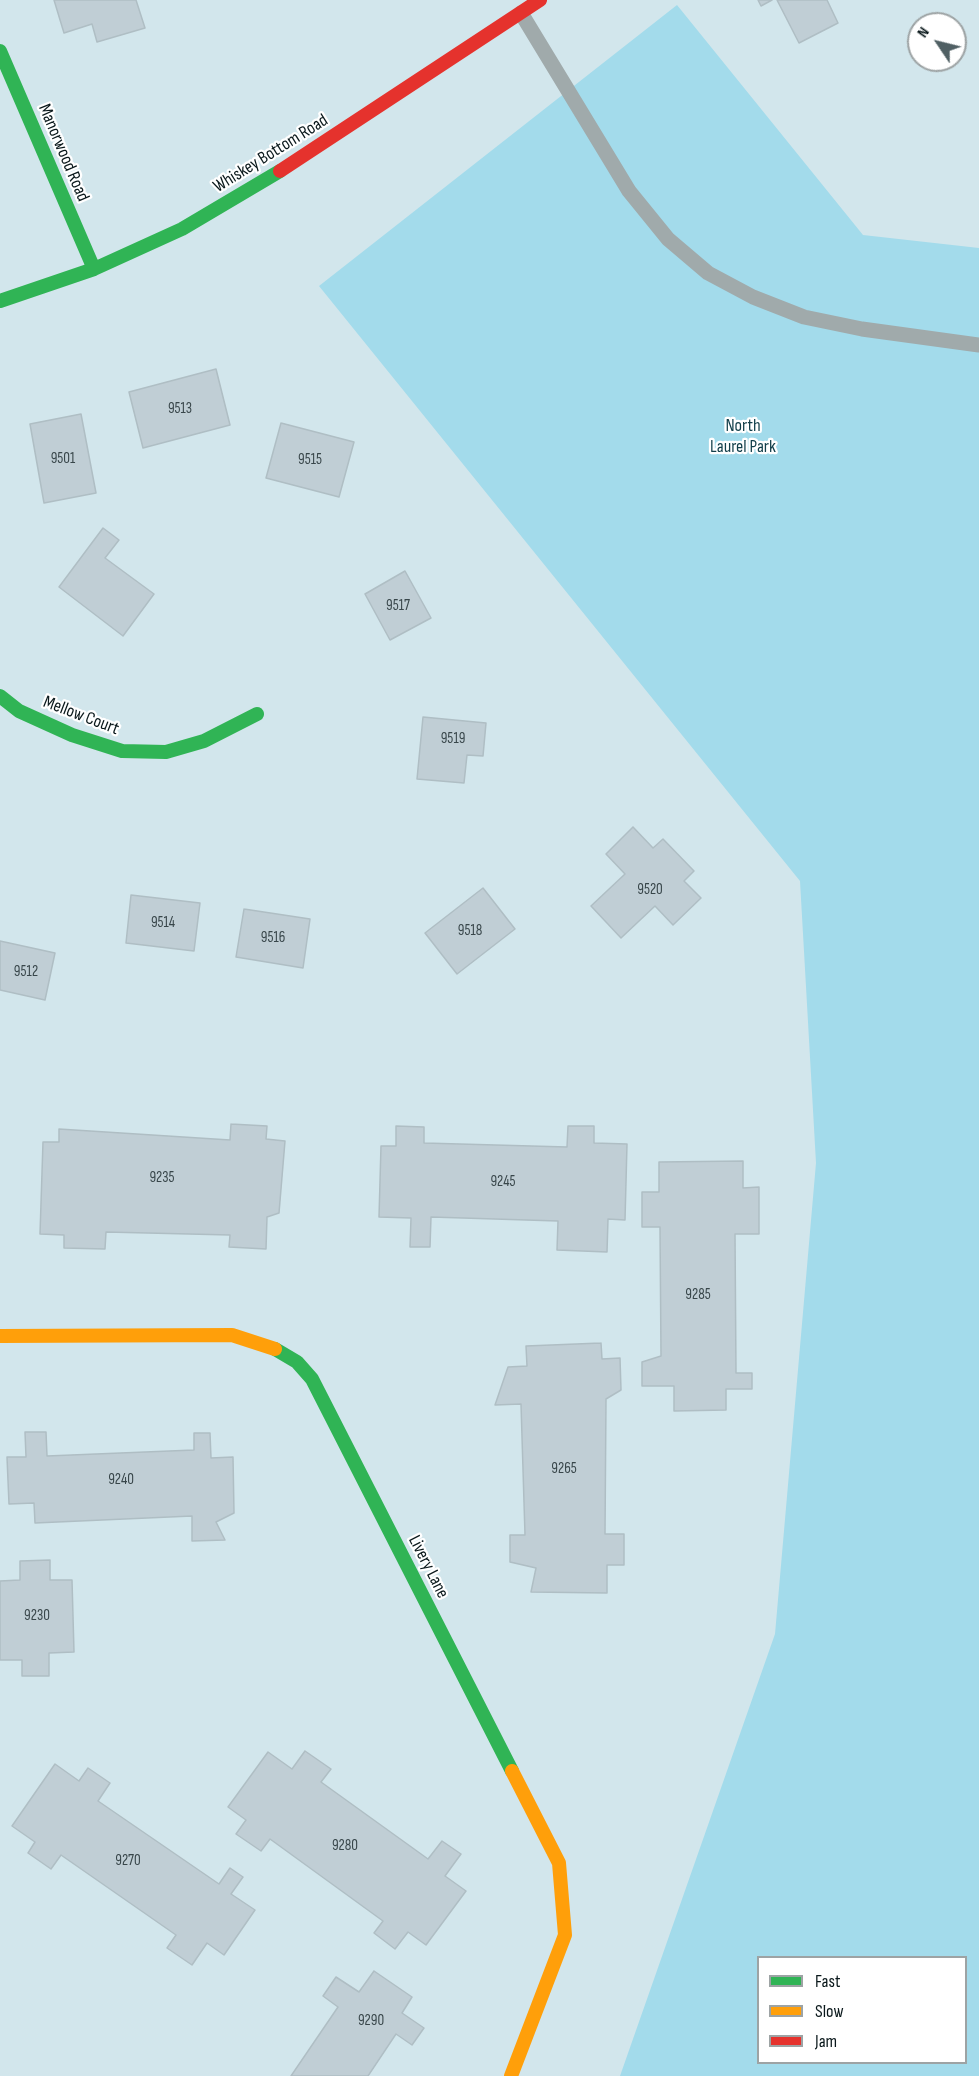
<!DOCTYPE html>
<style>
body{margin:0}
#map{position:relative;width:979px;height:2076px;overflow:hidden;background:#d2e6ec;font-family:"Sofia Sans Condensed",sans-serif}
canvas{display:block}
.legend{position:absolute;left:757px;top:1956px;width:210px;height:108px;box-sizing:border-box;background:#fff;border:2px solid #9da3a4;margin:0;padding:8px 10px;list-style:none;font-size:18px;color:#0a181b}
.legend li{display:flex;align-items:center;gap:12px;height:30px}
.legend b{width:30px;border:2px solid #9da3a4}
.north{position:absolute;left:907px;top:12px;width:60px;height:60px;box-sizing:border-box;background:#fff;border:2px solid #9da3a4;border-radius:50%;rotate:305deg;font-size:16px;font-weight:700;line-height:24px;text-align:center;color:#0a181b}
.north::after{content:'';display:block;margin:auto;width:21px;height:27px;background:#506064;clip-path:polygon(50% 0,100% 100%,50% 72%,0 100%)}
</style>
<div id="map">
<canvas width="979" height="2076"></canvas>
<ul class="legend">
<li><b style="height:8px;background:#30b455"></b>Fast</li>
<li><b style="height:8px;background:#ff9f0a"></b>Slow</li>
<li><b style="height:8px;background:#e5322d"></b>Jam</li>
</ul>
<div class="north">N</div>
</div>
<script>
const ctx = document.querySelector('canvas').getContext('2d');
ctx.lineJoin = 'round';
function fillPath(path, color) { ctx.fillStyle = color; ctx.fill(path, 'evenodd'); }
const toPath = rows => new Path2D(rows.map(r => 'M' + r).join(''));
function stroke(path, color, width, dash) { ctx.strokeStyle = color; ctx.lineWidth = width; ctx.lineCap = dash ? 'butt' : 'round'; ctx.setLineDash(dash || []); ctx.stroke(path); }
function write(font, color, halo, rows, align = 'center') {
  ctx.font = font + ' "Sofia Sans Condensed",sans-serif'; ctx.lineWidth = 4.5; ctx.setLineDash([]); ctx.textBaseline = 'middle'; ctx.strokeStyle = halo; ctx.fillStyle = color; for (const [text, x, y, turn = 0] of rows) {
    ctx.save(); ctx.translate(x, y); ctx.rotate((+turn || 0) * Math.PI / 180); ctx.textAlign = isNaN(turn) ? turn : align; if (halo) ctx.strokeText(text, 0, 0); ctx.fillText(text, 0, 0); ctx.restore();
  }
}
fillPath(toPath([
 [677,5,863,235,979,248,979,2076,620,2076,775,1634,816,1163,800,881,319,286],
 [758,1958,966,1958,966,2062,758,2062]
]), '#a3dbeb');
const building = toPath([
 [54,0,136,0,145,28,97,42,92,24,64,33,54,0],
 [758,0,772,0,761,6,758,0],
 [777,0,827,0,838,23,799,43,777,0],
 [216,369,230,425,143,448,129,392,216,369],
 [81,414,96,493,44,503,30,424,81,414],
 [281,423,354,442,339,497,266,478,281,423],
 [103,528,119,540,105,558,154,594,123,636,59,587,103,528],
 [405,571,431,618,390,640,365,594,405,571],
 [423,717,486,723,483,756,467,755,464,783,417,779,423,717],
 [633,827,653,848,663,839,694,871,684,881,701,898,673,925,655,906,621,938,591,906,625,874,606,854,633,827],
 [483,888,515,929,457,974,425,933,483,888],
 [131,895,200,903,194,951,126,943,131,895],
 [244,909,310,919,303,968,236,957,244,909],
 [0,941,55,953,45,1000,0,990,0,941],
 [231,1124,267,1126,266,1139,285,1141,279,1213,267,1217,266,1249,229,1247,230,1235,106,1232,105,1249,64,1248,64,1235,40,1234,43,1142,59,1142,59,1129,230,1140,231,1124],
 [396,1126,424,1127,424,1143,567,1147,568,1126,594,1126,594,1143,627,1144,625,1220,608,1219,607,1252,557,1250,558,1221,431,1217,430,1247,410,1247,411,1218,379,1217,381,1146,396,1146,396,1126],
 [743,1161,743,1188,759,1187,759,1234,735,1234,736,1373,752,1373,752,1389,726,1389,726,1410,674,1411,674,1386,642,1386,642,1362,661,1356,660,1227,642,1227,642,1192,659,1192,659,1162,743,1161],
 [601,1343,602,1359,620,1358,621,1390,606,1399,605,1534,624,1534,624,1565,607,1565,607,1593,531,1592,536,1568,510,1562,510,1535,525,1535,521,1404,495,1405,508,1367,527,1366,526,1346,601,1343],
 [25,1432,46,1432,47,1456,194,1450,194,1433,210,1433,211,1458,233,1457,234,1513,216,1522,225,1540,192,1541,192,1516,35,1523,34,1503,9,1504,7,1457,26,1457,25,1432],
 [50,1560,50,1580,72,1580,74,1652,49,1653,49,1676,22,1676,22,1660,0,1660,0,1581,20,1580,20,1561,50,1560],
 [305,1751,331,1769,321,1782,428,1859,442,1841,461,1854,445,1876,466,1891,426,1945,408,1932,395,1949,374,1933,383,1921,270,1839,261,1851,236,1834,246,1820,228,1807,268,1752,292,1769,305,1751],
 [55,1764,79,1781,88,1768,110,1783,98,1801,219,1884,230,1868,243,1877,231,1894,255,1910,224,1955,207,1943,192,1965,167,1948,176,1935,61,1855,51,1869,28,1853,35,1842,12,1826,55,1764],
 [374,1971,412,1997,402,2013,424,2028,412,2045,396,2034,368,2076,291,2076,338,2007,323,1996,336,1977,359,1992,374,1971]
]);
fillPath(building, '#c0ced5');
stroke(building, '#afbec4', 1.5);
stroke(toPath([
 [521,13,629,191,668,239,708,273,753,297,804,317,862,329,979,345]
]), '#a0aaab', 15);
stroke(toPath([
 [0,51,94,269],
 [0,301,94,269,182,229,280,171],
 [0,696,19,711,72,735,122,751,166,752,204,741,257,714],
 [275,1349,297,1362,312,1379,512,1771]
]), '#30b455', 14);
stroke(toPath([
 [0,1336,232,1335,275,1349],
 [511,2076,565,1935,559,1863,512,1771]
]), '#ff9f0a', 14);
stroke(toPath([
 [280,171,540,0]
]), '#e5322d', 14);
write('15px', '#38464a', null, [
 ["9513",180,409],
 ["9501",63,459],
 ["9515",310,460],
 ["9517",398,606],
 ["9519",453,739],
 ["9520",650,890],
 ["9514",163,923],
 ["9518",470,931],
 ["9516",273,938],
 ["9512",26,972],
 ["9235",162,1178],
 ["9245",503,1182],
 ["9285",698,1295],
 ["9265",564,1469],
 ["9240",121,1480],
 ["9230",37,1616],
 ["9280",345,1846],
 ["9270",128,1861],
 ["9290",371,2021]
]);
write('18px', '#0a181b', '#fff', [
 ["Manorwood Road",63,153,67],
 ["Whiskey Bottom Road",271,154,-32],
 ["Mellow Court",81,716,21],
 ["Livery Lane",428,1567,63]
]);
write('18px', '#113e49', '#fff', [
 ["North",743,426],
 ["Laurel Park",743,447]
]);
</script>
